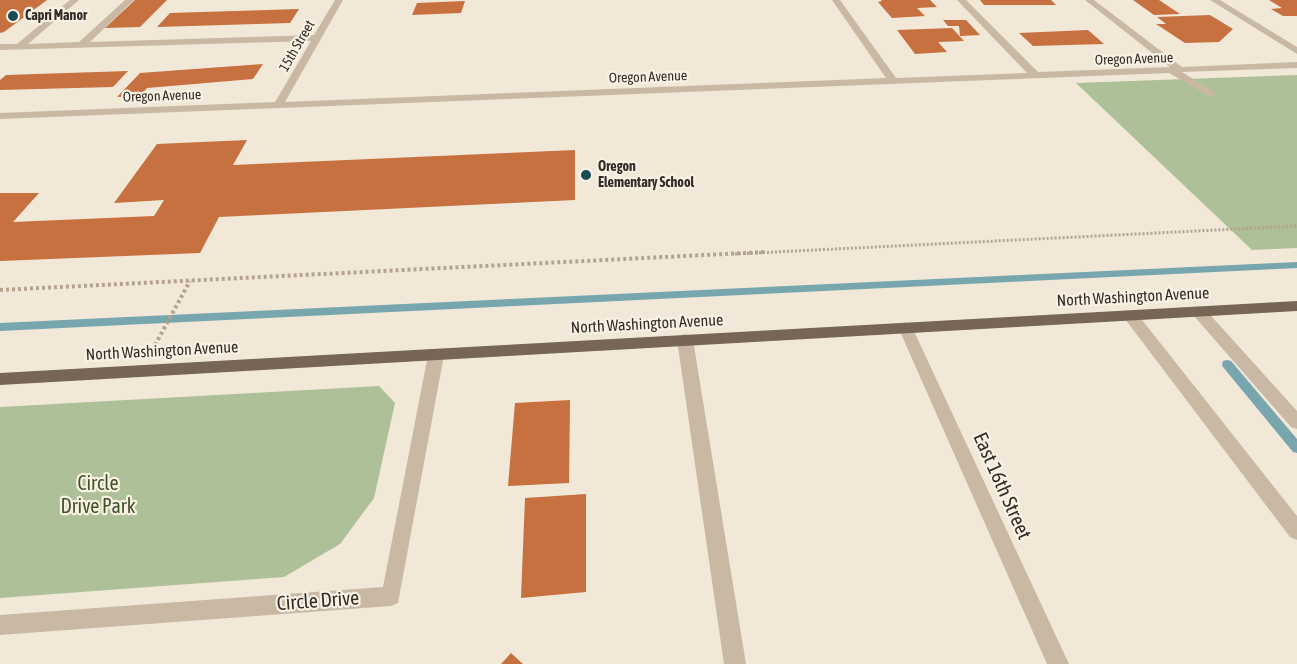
<!DOCTYPE html>
<style>
body{margin:0}
canvas{display:block;background:#f1e8d8}
</style>
<canvas width="1297" height="664"></canvas>
<script>
const ctx = document.querySelector('canvas').getContext('2d');
ctx.lineJoin = 'round';
function fillPath(path, color) { ctx.fillStyle = color; ctx.fill(path, 'evenodd'); }
const toPath = rows => new Path2D(rows.map(r => 'M' + r).join(''));
function stroke(path, color, width, dash) { ctx.strokeStyle = color; ctx.lineWidth = width; ctx.lineCap = dash ? 'butt' : 'round'; ctx.setLineDash(dash || []); ctx.stroke(path); }
function write(font, color, halo, rows, align = 'center') {
  ctx.font = font + ' "Asap Condensed",sans-serif'; ctx.lineWidth = 4.5; ctx.setLineDash([]); ctx.textBaseline = 'middle'; ctx.strokeStyle = halo; ctx.fillStyle = color; for (const [text, x, y, turn = 0] of rows) {
    ctx.save(); ctx.translate(x, y); ctx.rotate((+turn || 0) * Math.PI / 180); ctx.textAlign = isNaN(turn) ? turn : align; if (halo) ctx.strokeText(text, 0, 0); ctx.fillText(text, 0, 0); ctx.restore();
  }
}
fillPath(toPath([
 [1297,75,1297,248,1252,250,1076,83],
 [379,386,395,403,374,498,340,544,284,577,0,598,0,407]
]), '#aec098');
fillPath(toPath([
 [1297,262,1297,268,0,331,0,323,1297,262],
 [1227,360,1231,361,1297,439,1297,453,1293,452,1223,367,1222,364,1223,361,1227,360]
]), '#77a6ae');
fillPath(toPath([
 [0,0,47,0,4,32,0,33],
 [135,0,167,0,140,27,105,28],
 [881,0,930,0,937,7,917,8,925,16,892,18,878,2,882,1],
 [980,0,1051,0,1056,5,984,5],
 [1133,0,1159,0,1180,14,1154,15],
 [1269,0,1297,0,1297,16,1283,16,1271,9,1282,8],
 [465,1,461,13,412,15,417,3],
 [299,9,290,23,157,27,170,13],
 [1210,15,1233,29,1219,42,1185,43,1156,24,1166,24,1157,17],
 [943,20,966,20,980,35,960,36,959,26,948,26],
 [952,28,964,41,938,42,947,52,915,54,897,30],
 [1088,30,1104,44,1033,46,1019,33],
 [263,64,253,79,147,88,140,96,117,97,140,73],
 [128,71,113,87,0,90,0,80,6,75],
 [247,140,233,165,575,150,575,200,219,217,200,253,0,261,0,193,39,193,13,222,154,216,164,200,114,203,157,144],
 [570,400,569,483,508,486,515,403],
 [586,494,586,592,521,598,525,498],
 [511,653,523,664,501,664]
]), '#c77040');
stroke(toPath([
 [735,254,1297,226]
]), '#b5a38e', 3, [2, 2]);
stroke(toPath([
 [0,290,765,252],
 [155,345,190,281]
]), '#b5a38e', 4, [3, 3]);
fillPath(toPath([
 [70,0,79,0,28,44,79,42,125,0,134,0,90,42,314,35,335,0,343,0,285,102,886,78,832,0,840,0,896,78,1027,73,957,0,966,0,1038,72,1170,67,1085,0,1094,0,1182,67,1297,62,1297,68,1182,72,1214,92,1214,96,1210,97,1169,73,0,119,0,113,275,102,311,41,0,50,0,44,17,44,70,0],
 [1210,0,1220,0,1297,47,1297,54,1210,0],
 [1199,307,1204,308,1297,411,1297,429,1291,427,1194,316,1192,312,1194,308,1199,307],
 [1130,310,1135,311,1297,516,1297,540,1290,537,1125,319,1123,315,1130,310],
 [905,322,912,327,1069,664,1047,664,898,327,905,322],
 [685,334,690,336,693,340,746,664,724,664,677,340,680,336,685,334],
 [436,349,441,351,444,355,398,603,391,606,0,635,0,615,383,587,428,355,431,351,436,349]
]), '#c9b9a4');
fillPath(toPath([
 [1297,301,1297,311,0,385,0,373,1297,301]
]), '#776556');
for (const [x, y, r, color] of [
 [13,16,6,"#1b4b56"],
 [586,175,6,"#1b4b56"]
]) { const dot = new Path2D(); dot.arc(x, y, r, 0, 2 * Math.PI); ctx.fillStyle = color; ctx.fill(dot); stroke(dot, '#f9f2e4', 2); }
write('bold 14px', '#342c26', '#f9f2e4', [
 ["Capri Manor",25,16],
 ["Oregon",598,167],
 ["Elementary School",598,183]
], 'left');
write('14px', '#342c26', '#f9f2e4', [
 ["15th Street",297,46,-60],
 ["Oregon Avenue",1134,59,-2],
 ["Oregon Avenue",648,77,-2],
 ["Oregon Avenue",162,96,-2]
]);
write('16px', '#342c26', '#f9f2e4', [
 ["North Washington Avenue",1133,297,-3],
 ["North Washington Avenue",647,324,-3],
 ["North Washington Avenue",162,351,-3]
]);
write('20px', '#3f5329', '#f9f2e4', [
 ["Circle",98,484],
 ["Drive Park",98,507]
]);
write('20px', '#342c26', '#f9f2e4', [
 ["East 16th Street",1002,486,66],
 ["Circle Drive",318,601,-4]
]);
</script>
